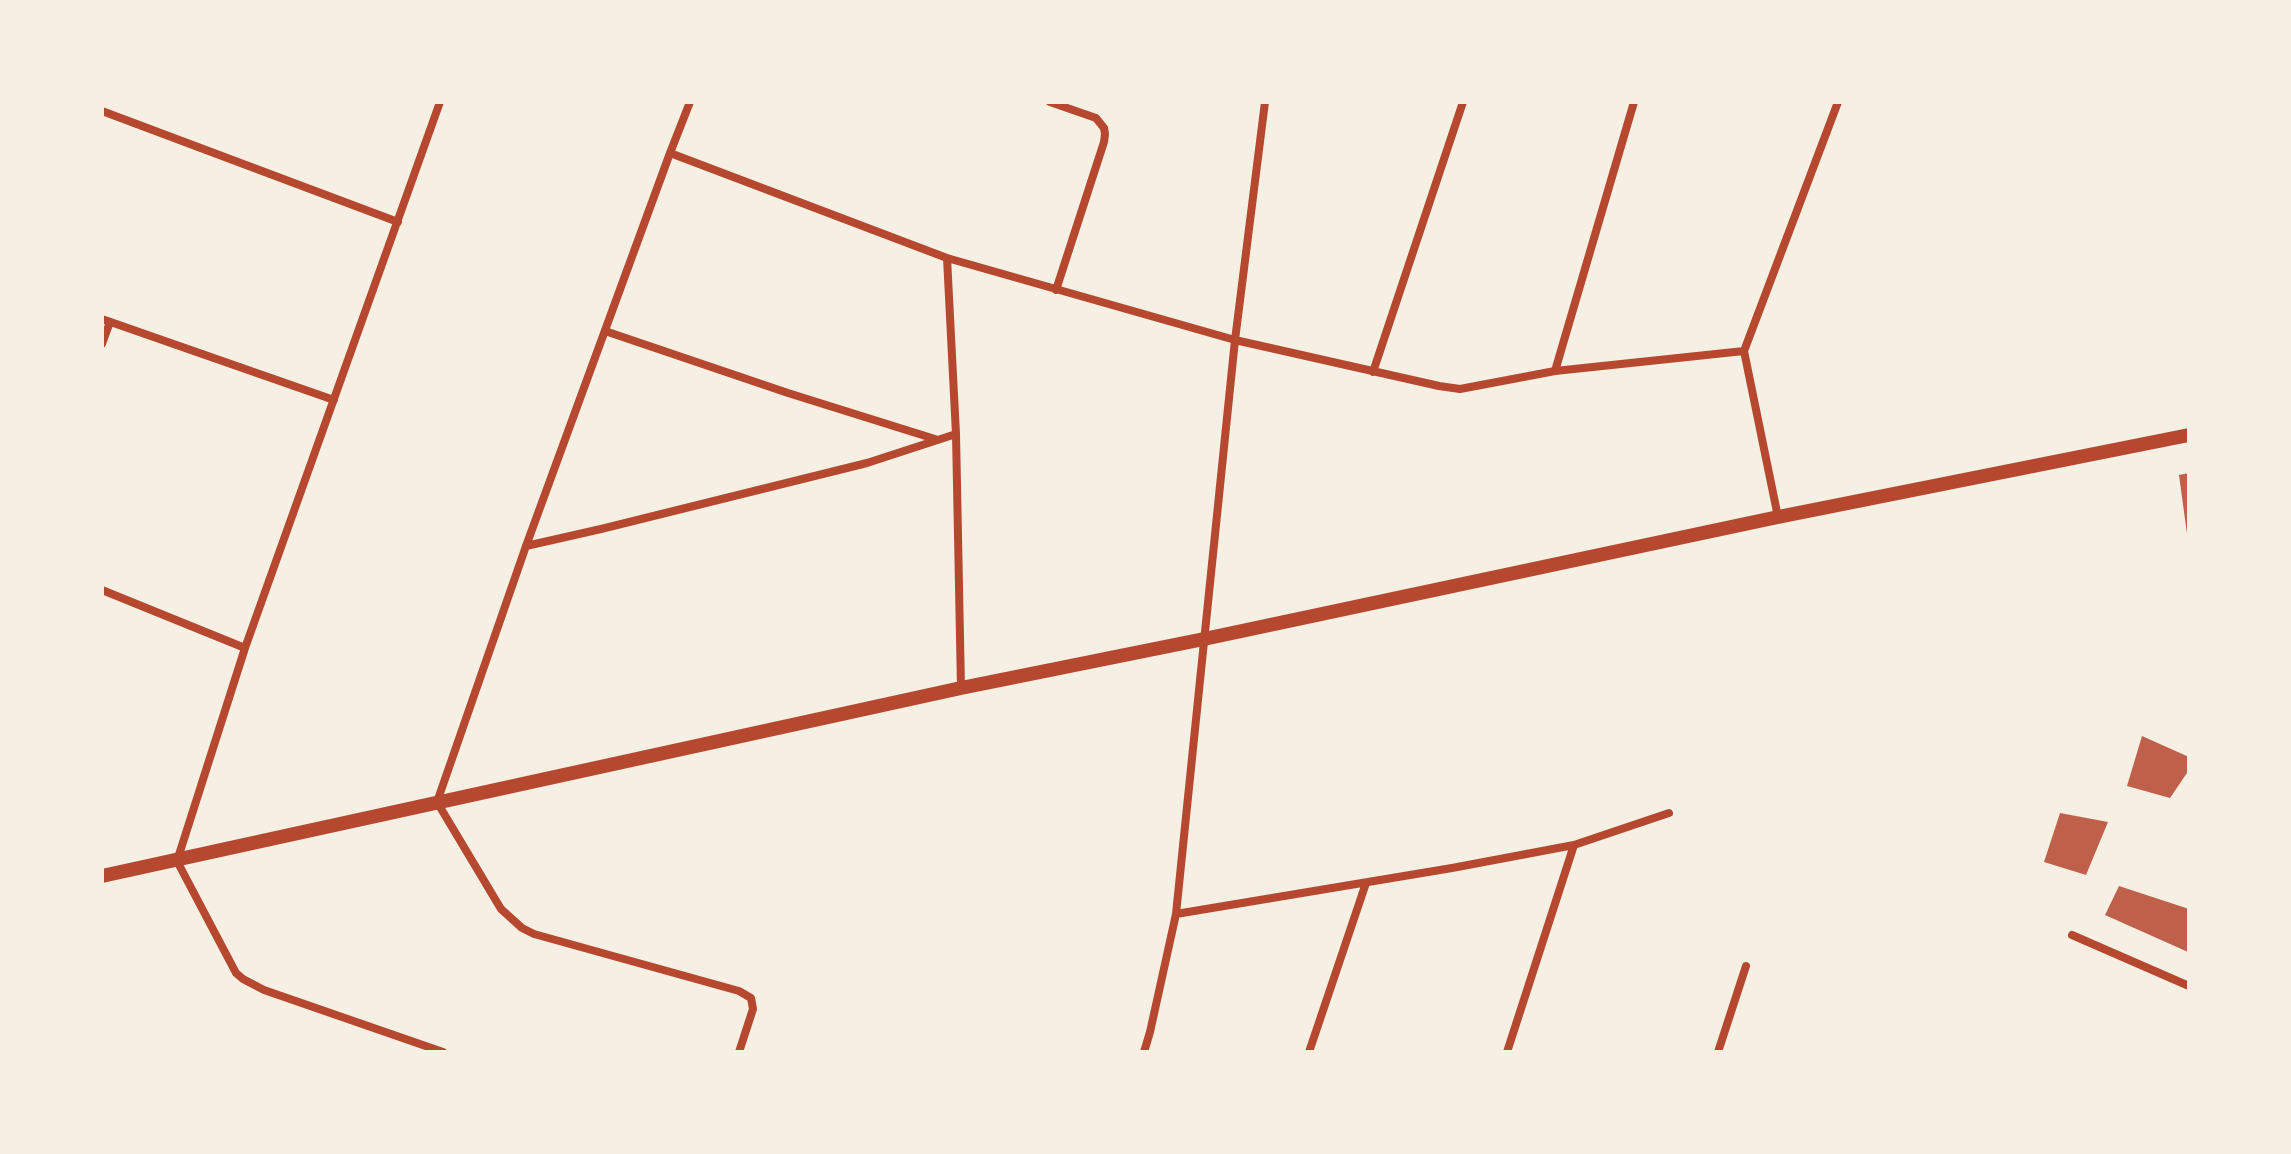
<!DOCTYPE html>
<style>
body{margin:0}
#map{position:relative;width:2291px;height:1154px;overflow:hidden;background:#f6efe4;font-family:Ubuntu,sans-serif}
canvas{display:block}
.frame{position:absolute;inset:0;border:104px solid #f6efe4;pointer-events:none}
</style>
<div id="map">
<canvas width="2291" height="1154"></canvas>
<div class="frame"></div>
</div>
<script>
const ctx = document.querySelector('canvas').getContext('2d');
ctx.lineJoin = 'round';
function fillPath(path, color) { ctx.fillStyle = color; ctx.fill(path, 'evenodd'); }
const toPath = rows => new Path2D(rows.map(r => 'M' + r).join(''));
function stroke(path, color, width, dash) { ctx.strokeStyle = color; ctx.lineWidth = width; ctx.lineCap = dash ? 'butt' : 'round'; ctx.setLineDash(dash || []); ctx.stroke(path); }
fillPath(toPath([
 [2189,473,2189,534,2187,534,2179,475],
 [2142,736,2189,757,2189,770,2170,798,2127,786],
 [2060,813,2108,822,2086,875,2044,862],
 [2119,886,2189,909,2188,952,2105,915]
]), '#bf614a');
stroke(toPath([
 [440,102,245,648,177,861,236,973,243,979,264,990,443,1052],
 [1050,102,1096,118,1104,128,1105,134,1104,142,1056,290],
 [1265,102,1235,340,1439,386,1460,389,1555,371,1744,351],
 [102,111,398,222],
 [670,153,690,102],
 [947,258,1235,340,1176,914,1150,1032,1144,1052],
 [102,319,334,400],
 [605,331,788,393,935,439],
 [102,344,110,322],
 [1555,371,1634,102],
 [1373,372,1463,102],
 [1778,517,1744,351,1838,102],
 [526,546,601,529,867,463,956,434],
 [102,590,245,648],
 [1176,914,1452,868,1574,845,1669,813],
 [2072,935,2189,986],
 [739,1052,753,1009,751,998,739,991,534,934,522,928,501,909,437,802,526,546,670,153,947,258,956,434,961,688],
 [1309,1052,1366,883],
 [1507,1052,1574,845],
 [1718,1052,1746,966]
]), '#b5482f', 8);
stroke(toPath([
 [102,876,961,688,1204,639,1778,517,2189,435]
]), '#b5482f', 14);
</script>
